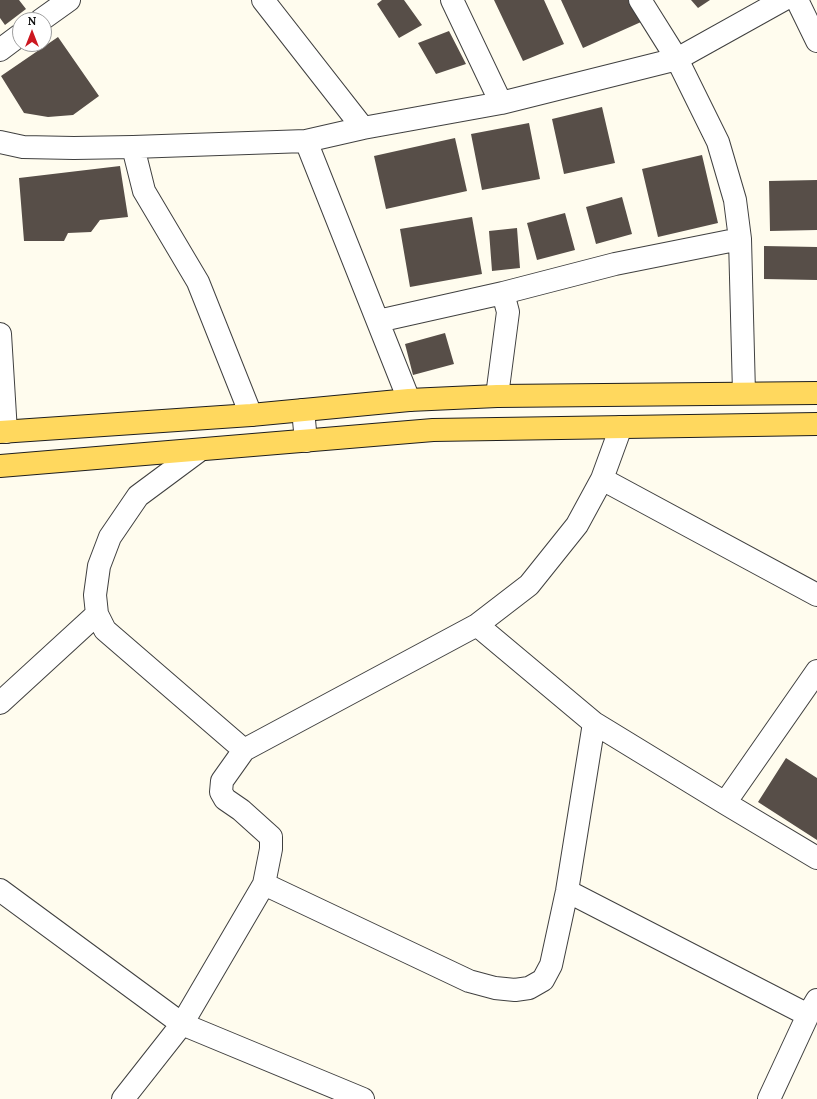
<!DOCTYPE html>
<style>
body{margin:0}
#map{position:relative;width:817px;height:1099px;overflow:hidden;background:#fffcee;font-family:Lora,serif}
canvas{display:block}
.north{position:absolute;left:12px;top:12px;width:40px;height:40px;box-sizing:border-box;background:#fff;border:1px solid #9e9e9e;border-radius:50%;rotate:0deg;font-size:11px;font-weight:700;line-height:16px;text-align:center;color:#0d0d0d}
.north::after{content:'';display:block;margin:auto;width:14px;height:18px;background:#cc1720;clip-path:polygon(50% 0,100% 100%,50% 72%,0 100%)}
</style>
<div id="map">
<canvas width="817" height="1099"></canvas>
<div class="north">N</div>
</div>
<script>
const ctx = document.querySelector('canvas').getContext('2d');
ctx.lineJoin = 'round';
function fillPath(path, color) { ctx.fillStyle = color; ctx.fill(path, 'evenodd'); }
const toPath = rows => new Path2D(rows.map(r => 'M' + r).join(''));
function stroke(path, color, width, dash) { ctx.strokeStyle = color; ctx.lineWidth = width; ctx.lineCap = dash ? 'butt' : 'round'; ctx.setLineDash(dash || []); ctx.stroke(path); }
fillPath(toPath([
 [0,0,19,0,26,9,5,25,0,18],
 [382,0,404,0,422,25,399,38,377,4],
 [494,0,544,0,564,44,523,61],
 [561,0,628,0,641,22,583,48],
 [691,0,710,0,698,8],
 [449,31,466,64,436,74,418,43],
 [58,37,99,96,73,115,48,117,24,113,1,76],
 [602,107,615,163,564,174,552,119],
 [529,123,540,179,482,190,471,134],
 [455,138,467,191,386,209,374,156],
 [702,155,718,223,658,237,642,169],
 [120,166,128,217,100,220,91,232,68,233,64,241,24,241,19,178],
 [817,180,817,230,770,231,769,181],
 [622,197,632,234,596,244,586,207],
 [565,213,575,250,537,260,527,223],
 [472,217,482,274,410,287,400,229],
 [517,228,520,268,492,271,489,231],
 [764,246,817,247,817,280,764,279],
 [445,333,454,364,413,375,405,344],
 [786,758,817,778,817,840,758,802]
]), '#574e48');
const minor = toPath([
 [263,0,363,128],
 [452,0,501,103],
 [640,0,677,59,718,142,735,200,740,239,744,393],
 [797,0,817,41],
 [41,20,69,0],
 [0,50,20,35],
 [306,141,409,400],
 [0,142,23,147,74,148,133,147,306,141,363,128,501,103,677,59,783,0],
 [133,147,144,191,198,282,251,415],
 [378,321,503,293],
 [0,334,6,432],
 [497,396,508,312,503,293,615,264,740,239],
 [303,410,306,441],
 [200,450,138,496,110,537,99,566,95,595,97,614,105,630,244,750],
 [602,479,817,595],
 [477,625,594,723,725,803,817,858],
 [0,703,97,614],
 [725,803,817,671],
 [264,884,469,981,495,988,515,990,529,988,543,980,551,965,567,891,594,723],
 [0,890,182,1024,363,1099],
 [567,891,808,1015],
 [123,1099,182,1024,264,884,271,849,271,837,241,810,225,799,221,792,222,781,244,750,477,625,529,585,577,525,602,479,621,427],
 [769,1099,808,1015,817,1000]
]);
const major = toPath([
 [0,432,251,415,409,400,497,396,817,393],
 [0,466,433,430,817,424]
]);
stroke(minor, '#404040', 24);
stroke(major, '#1e1e1e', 24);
stroke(minor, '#fff', 22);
stroke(major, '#ffd85e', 22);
</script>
